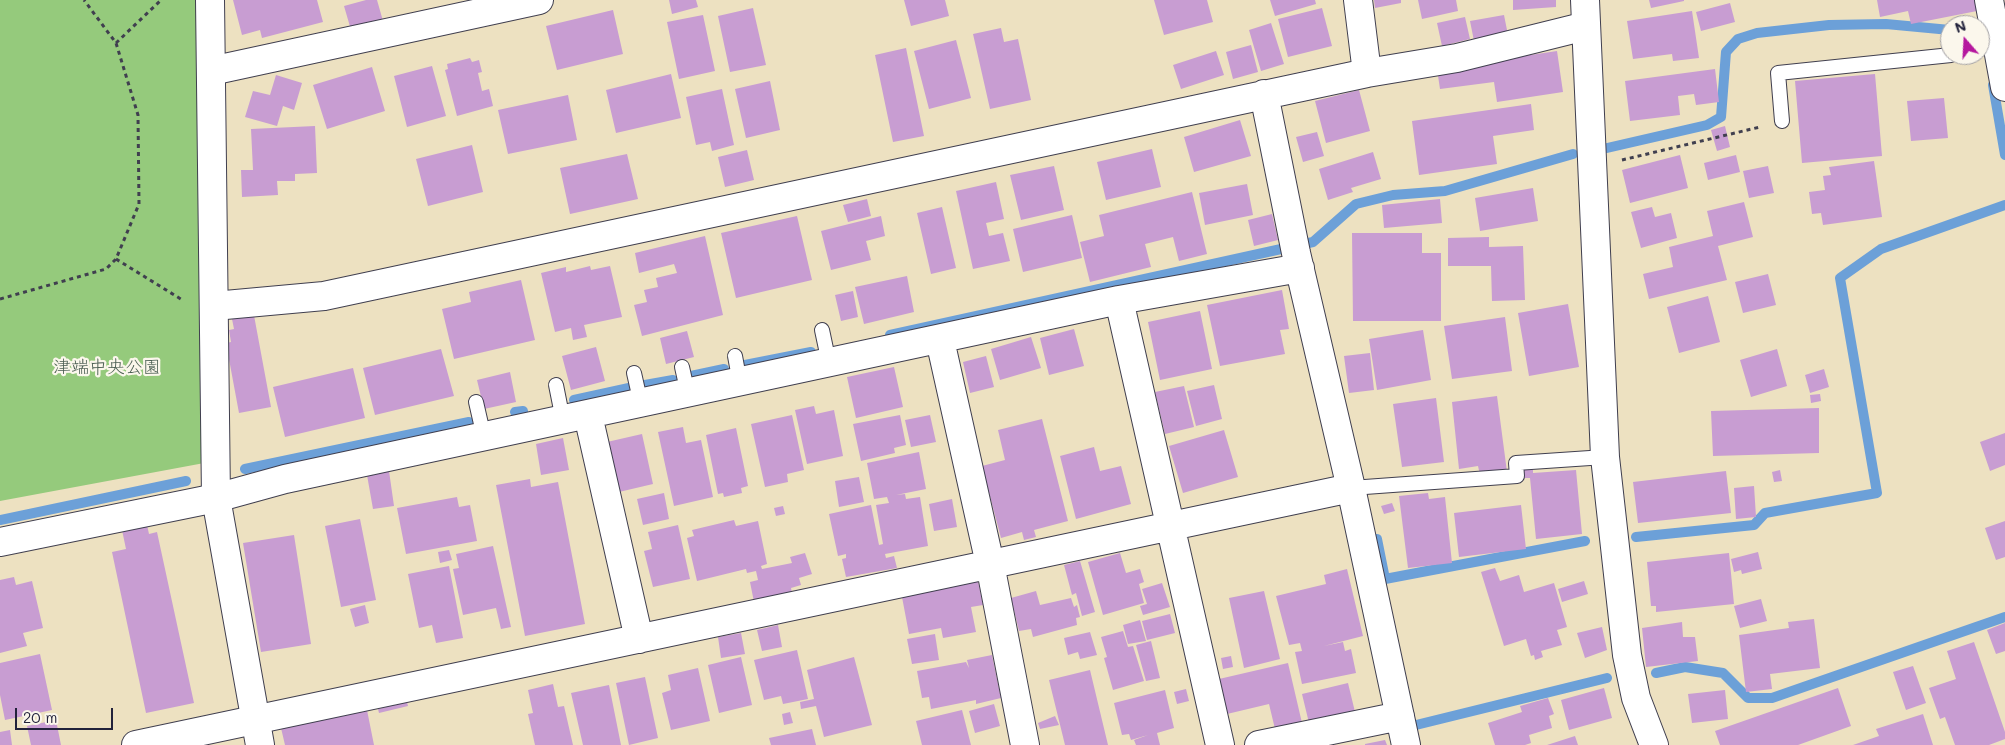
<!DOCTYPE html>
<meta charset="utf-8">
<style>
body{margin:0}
#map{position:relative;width:2005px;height:745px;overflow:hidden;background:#ede1c1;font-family:Mali,sans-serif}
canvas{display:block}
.north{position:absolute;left:1940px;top:15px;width:50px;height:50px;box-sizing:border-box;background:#fbf7ec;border:1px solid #a4a2a5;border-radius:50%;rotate:341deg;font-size:14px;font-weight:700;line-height:20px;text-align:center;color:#22223b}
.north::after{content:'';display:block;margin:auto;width:18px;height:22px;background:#b5179e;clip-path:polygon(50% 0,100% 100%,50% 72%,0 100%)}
.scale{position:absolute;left:15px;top:708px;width:98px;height:22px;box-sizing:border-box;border:2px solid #22223b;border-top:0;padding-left:6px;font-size:15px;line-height:18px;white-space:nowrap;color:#22223b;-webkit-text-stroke:4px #fbf7ec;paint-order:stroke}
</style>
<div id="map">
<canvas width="2005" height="745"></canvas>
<div class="north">N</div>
<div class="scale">20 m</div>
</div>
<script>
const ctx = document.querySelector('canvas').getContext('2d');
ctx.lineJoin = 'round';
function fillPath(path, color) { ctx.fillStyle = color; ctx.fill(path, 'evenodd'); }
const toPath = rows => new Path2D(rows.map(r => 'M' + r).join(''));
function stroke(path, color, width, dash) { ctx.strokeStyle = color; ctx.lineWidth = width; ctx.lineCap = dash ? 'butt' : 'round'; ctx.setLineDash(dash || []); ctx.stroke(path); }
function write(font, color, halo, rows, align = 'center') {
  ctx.font = font + ' Mali,"Klee One",sans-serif'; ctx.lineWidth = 4.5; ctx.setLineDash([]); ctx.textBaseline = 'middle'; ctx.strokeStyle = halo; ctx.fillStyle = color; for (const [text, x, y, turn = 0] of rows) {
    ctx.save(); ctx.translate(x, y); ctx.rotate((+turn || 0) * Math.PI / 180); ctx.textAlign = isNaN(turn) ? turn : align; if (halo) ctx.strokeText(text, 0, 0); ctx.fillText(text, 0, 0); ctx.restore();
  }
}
fillPath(toPath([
 [0,0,211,0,215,461,0,501]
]), '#95ca7c');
stroke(toPath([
 [1993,85,2005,155],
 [1607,148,1707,125,1721,117,1726,52,1738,39,1757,33,1829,25,1886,24,1950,30],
 [890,335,1313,242,1356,204,1393,195,1445,191,1573,154],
 [745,365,811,352],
 [691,376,724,369],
 [645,385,673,380],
 [574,400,629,388],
 [515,412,523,411],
 [245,469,469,422],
 [0,520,186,481],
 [1636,537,1754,525,1765,513,1877,493,1840,278,1881,249,2005,205],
 [1377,539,1385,579,1585,541],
 [1656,673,1685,667,1723,673,1748,698,1772,698,2005,617],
 [1416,725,1607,678]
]), '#6ca0d8', 10);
fillPath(toPath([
 [233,0,317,0,323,22,262,38,260,30,242,35],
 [366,0,377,0,383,21,351,30,344,6],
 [669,0,696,0,698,7,672,14],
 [904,0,945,0,949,16,911,26],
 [1154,0,1207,0,1213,22,1164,35],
 [1270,0,1315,0,1316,4,1275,16],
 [1374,0,1401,0,1401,3,1375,8],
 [1418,0,1456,0,1458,11,1422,19],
 [1513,0,1556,0,1556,7,1513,10],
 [1649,0,1684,0,1684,1,1651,8],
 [1877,0,1975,0,1977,11,1911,24,1908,11,1880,17],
 [1730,3,1735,22,1701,31,1696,12],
 [753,8,766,65,730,72,718,16],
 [1322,8,1332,46,1288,57,1278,19],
 [613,10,623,54,557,70,546,26],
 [1692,11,1699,58,1673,61,1672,54,1633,59,1627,21],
 [703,15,715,71,679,79,667,22],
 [1504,15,1509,40,1475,46,1470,21],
 [1465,17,1470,39,1442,46,1437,23],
 [1271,23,1284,64,1261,71,1249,30],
 [1001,28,1004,42,1018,39,1031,100,990,109,973,34],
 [956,40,971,98,929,109,914,51],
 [1251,45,1258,72,1233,79,1226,52],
 [906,48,924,136,893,142,875,55],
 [1216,51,1224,75,1181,89,1173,65],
 [1557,51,1563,92,1497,102,1494,82,1440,89,1437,69],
 [470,58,472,62,479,60,482,72,478,73,482,91,489,89,493,106,457,116,445,70,448,69,447,64],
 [432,66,446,116,407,127,394,76],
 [372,67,385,111,327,129,313,85],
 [1715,69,1719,102,1696,105,1694,94,1678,96,1680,115,1630,121,1625,81],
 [671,74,681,118,616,133,606,90],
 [1875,74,1882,156,1802,163,1795,81],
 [276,75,302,83,294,110,283,106,277,126,245,117,253,91,270,95],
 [770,81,780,130,746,138,735,89],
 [722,89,734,145,712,151,710,142,696,145,686,97],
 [1359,90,1370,131,1326,143,1315,101],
 [568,95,577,140,508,154,498,110],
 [1944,98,1948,138,1911,141,1907,101],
 [1531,104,1534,130,1493,136,1497,164,1419,175,1412,121],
 [1240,120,1251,156,1194,172,1184,137],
 [315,126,317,173,295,174,295,181,277,181,278,195,242,197,241,170,253,170,251,129],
 [1725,126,1730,147,1717,151,1711,130],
 [1317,132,1324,156,1303,162,1296,137],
 [472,145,483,192,428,206,416,159],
 [1152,149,1161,187,1106,200,1097,162],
 [747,150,754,180,725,187,718,157],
 [1373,152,1381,179,1351,188,1353,192,1328,200,1319,169],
 [627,154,638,199,570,214,560,168],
 [1680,155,1688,188,1630,203,1622,170],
 [1736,155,1740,172,1708,180,1704,163],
 [1874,161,1882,217,1823,225,1821,213,1812,214,1809,192,1825,190,1823,176,1831,175,1829,167],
 [1054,166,1064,210,1021,220,1010,175],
 [1768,166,1774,193,1749,198,1743,171],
 [996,182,1004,219,986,223,989,236,1003,233,1010,261,973,269,956,191],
 [1247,184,1253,215,1205,225,1199,193],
 [1533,188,1538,221,1480,231,1475,198],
 [1192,192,1207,254,1179,261,1173,237,1145,244,1151,267,1090,282,1080,242,1104,236,1099,215],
 [867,199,871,216,848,222,843,205],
 [1440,199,1442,223,1384,228,1382,205],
 [1744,202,1753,237,1718,246,1727,280,1649,299,1643,274,1673,267,1669,247,1713,236,1707,211],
 [942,207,956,268,931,274,917,213],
 [1652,207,1655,217,1671,213,1677,238,1641,248,1631,212],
 [1272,214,1278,240,1254,246,1248,220],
 [1072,215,1082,258,1023,272,1013,229],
 [797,216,812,280,736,298,721,233],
 [881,216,885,236,866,241,871,260,831,270,821,231],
 [1352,233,1422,233,1422,253,1441,253,1441,321,1353,321],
 [705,236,723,315,642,336,634,305,647,302,644,290,658,287,656,278,677,273,674,264,639,273,635,253],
 [1489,237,1489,247,1523,246,1525,300,1492,301,1491,266,1448,266,1448,238],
 [590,266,591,270,610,266,622,317,584,325,587,337,573,340,571,328,555,332,541,273,566,267,566,272],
 [1768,274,1776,305,1743,313,1735,282],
 [907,276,914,312,864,324,855,287],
 [521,280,535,340,454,359,442,309,471,302,469,292],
 [1282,290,1289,329,1280,330,1285,354,1220,366,1207,305],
 [853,291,858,317,841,321,835,295],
 [1708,296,1720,342,1679,353,1667,307],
 [1568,304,1579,367,1529,376,1518,313],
 [253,310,271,407,239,413,226,343,231,342,229,330,234,329,231,314],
 [1200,311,1212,369,1160,380,1148,322],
 [1505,317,1512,371,1452,379,1444,326],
 [1074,329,1084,366,1049,375,1040,338],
 [1423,330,1431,380,1377,390,1369,339],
 [687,331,694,357,666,364,660,338],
 [1031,337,1041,368,1000,380,991,349],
 [596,347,605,381,571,390,562,356],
 [441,349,454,396,375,415,363,368],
 [1777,349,1787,386,1751,397,1740,360],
 [1370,353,1374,390,1349,393,1344,356],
 [986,356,994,387,970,393,963,362],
 [894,367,903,407,856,418,847,377],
 [353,368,365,418,285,437,273,387],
 [1824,369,1829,387,1810,393,1805,375],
 [510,372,516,402,484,409,477,380],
 [1214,385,1222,419,1196,426,1187,391],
 [1184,386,1194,427,1165,434,1155,392],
 [1820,394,1821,401,1811,403,1810,395],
 [1497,396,1507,472,1480,475,1478,466,1459,469,1452,402],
 [1436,398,1444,462,1402,467,1393,404],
 [814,406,816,414,834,410,843,456,807,464,795,410],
 [1819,408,1819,453,1713,456,1711,411],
 [792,415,804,470,787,474,788,482,765,487,751,424],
 [900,415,906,445,894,448,895,453,861,461,853,424],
 [930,415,936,442,911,447,905,420],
 [1042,419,1068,521,1034,530,1036,537,1024,540,1022,532,1001,538,982,466,1005,460,998,430],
 [683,427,686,443,701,440,713,497,674,506,658,432],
 [736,428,748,486,741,488,742,493,724,497,723,493,718,494,706,435],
 [1224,430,1238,477,1183,493,1169,446],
 [2005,433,2005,465,1990,471,1980,442],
 [642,434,653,484,619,492,607,442],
 [563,438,569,470,541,475,536,444],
 [1094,447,1100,471,1121,466,1131,504,1076,519,1060,456],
 [919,452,926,489,896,495,905,494,906,499,920,497,928,546,885,554,886,558,894,556,897,568,846,577,842,559,846,558,846,554,838,556,829,514,871,505,879,545,883,544,876,505,889,503,887,497,874,499,867,463],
 [1533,466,1533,473,1576,470,1582,534,1536,539,1530,478,1522,478,1521,467],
 [1780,470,1782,481,1774,482,1772,472],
 [389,471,394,506,373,509,367,475],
 [1726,471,1731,513,1638,523,1633,482],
 [859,477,864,502,839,507,835,481],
 [530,479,531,487,558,482,585,624,525,636,496,485],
 [1754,486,1756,517,1736,519,1734,488],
 [664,493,669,519,643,525,637,499],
 [1428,493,1429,499,1445,497,1452,563,1408,568,1399,496],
 [457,497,459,507,470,505,477,541,406,554,397,508],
 [952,499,957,527,934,531,929,504],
 [1392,503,1395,511,1384,514,1381,506],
 [1521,505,1526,549,1459,557,1454,513],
 [783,506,785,514,776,516,774,508],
 [360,519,376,600,341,607,325,526],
 [734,520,736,526,758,521,767,564,761,566,762,569,792,563,790,557,805,553,812,574,799,578,801,585,791,588,792,593,754,602,750,582,758,580,756,571,747,573,746,569,697,581,687,538,694,536,692,530],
 [2005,521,2005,557,1996,560,1985,528],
 [147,525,149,534,157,532,194,703,146,713,112,552,126,549,122,530],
 [678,525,690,579,653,587,644,551,652,549,648,532],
 [294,535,311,644,261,652,243,543],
 [493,546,511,627,501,629,496,608,463,615,453,569,459,568,456,554],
 [449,550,452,560,440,563,438,552],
 [1758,552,1762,569,1742,574,1741,570,1734,572,1731,559],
 [1120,553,1126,573,1140,569,1144,582,1139,584,1144,603,1103,615,1088,562],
 [1729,553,1734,604,1656,612,1656,606,1651,606,1647,562],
 [1080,561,1095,612,1082,616,1076,593,1072,595,1064,565],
 [449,566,463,638,436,643,432,625,419,628,408,574],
 [1495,568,1500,581,1519,575,1524,592,1554,583,1567,627,1557,630,1562,645,1541,651,1543,657,1535,660,1534,655,1531,656,1526,639,1504,646,1481,572],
 [1347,569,1363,636,1324,646,1343,642,1345,651,1351,649,1356,673,1302,684,1295,652,1302,651,1300,643,1289,645,1276,596,1326,584,1324,575],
 [14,577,16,585,32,581,43,628,23,633,27,646,0,653,0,580],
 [978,581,983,605,971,607,976,632,943,638,941,628,909,634,902,597],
 [1584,581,1588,594,1562,602,1558,589],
 [1162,583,1170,607,1143,615,1140,606,1147,604,1142,589],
 [1036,591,1040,605,1071,598,1074,607,1077,605,1080,617,1076,618,1077,625,1033,637,1031,629,1019,631,1011,598],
 [1264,591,1280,659,1244,668,1229,598],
 [1761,599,1767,621,1740,628,1734,606],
 [365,605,369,623,355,627,350,609],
 [1170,614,1175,633,1147,640,1142,621],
 [1814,619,1820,668,1770,674,1772,689,1746,692,1739,635,1789,628,1788,622],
 [1140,620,1146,641,1128,644,1123,625],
 [1682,622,1683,637,1695,637,1698,661,1646,667,1642,628],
 [2005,623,2005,651,1996,654,1987,630],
 [778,625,782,647,762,651,757,630],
 [1602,627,1607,650,1585,658,1577,633],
 [1123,631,1128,647,1133,646,1144,681,1113,690,1104,658,1107,657,1101,637],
 [1090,632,1097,655,1080,659,1078,652,1068,655,1064,638],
 [741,633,745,654,721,658,718,637],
 [935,634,939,660,912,664,907,639],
 [1151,641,1160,678,1146,681,1136,645],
 [1974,642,2005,732,2005,739,1989,745,1955,745,1945,717,1940,719,1929,688,1956,679,1947,651],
 [797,650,808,699,783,704,781,696,764,700,754,660],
 [40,654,52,710,5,720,0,695,0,663],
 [992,655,1001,698,976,704,976,700,931,709,929,697,922,698,917,671,966,662,969,668,967,660],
 [1231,656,1233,667,1223,669,1221,658],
 [741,657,752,705,719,713,708,665],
 [854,657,872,725,824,737,816,706,801,709,800,702,814,699,807,670],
 [1288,663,1302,723,1275,729,1269,704,1227,714,1219,679],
 [1913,666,1926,703,1906,710,1893,672],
 [698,668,710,721,671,730,662,693,671,690,668,675],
 [1090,670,1108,745,1065,745,1049,680],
 [645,677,658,738,629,745,616,683],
 [1348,683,1355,712,1309,723,1302,694],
 [553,684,558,707,564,706,573,745,535,745,528,714,533,713,528,690],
 [609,685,621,745,583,745,571,693],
 [1604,688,1612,718,1569,730,1561,700],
 [1838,688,1851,726,1798,745,1720,745,1715,731],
 [1186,689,1189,701,1177,704,1174,692],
 [1165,690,1174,728,1157,733,1160,745,1136,745,1134,740,1148,735,1131,740,1129,734,1122,735,1114,703],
 [1725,690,1728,719,1692,723,1688,694],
 [1548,698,1554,714,1549,716,1552,728,1529,735,1531,743,1525,745,1495,745,1488,723,1522,712,1520,706],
 [407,702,408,706,379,713,378,709],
 [994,704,1000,726,975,733,969,711],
 [367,710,374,745,285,745,281,728],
 [962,710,971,745,922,745,916,721],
 [790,712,793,723,784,725,782,714],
 [1923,714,1933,745,1853,745,1879,736,1876,729],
 [1055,716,1059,725,1040,729,1038,723],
 [56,720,61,745,31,745,27,726],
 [812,729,816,745,771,745,769,738],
 [10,730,12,745,0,745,0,732],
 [1575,736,1578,745,1547,745],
 [1385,740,1387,745,1365,745,1365,744]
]), '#c89dd2');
const service = toPath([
 [1782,121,1778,73,1951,55],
 [822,330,829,363],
 [735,356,740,383],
 [682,367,688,394],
 [634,373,641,404],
 [556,385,563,420],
 [476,402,484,437],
 [1351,488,1517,476,1516,463,1605,457]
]);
const minor = toPath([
 [1989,0,2005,87],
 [211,71,539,0],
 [1367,73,1457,58,1586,26],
 [1264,94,1296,253,1351,488,1406,745],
 [1119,300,1220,745],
 [214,306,324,296,1367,73,1358,0],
 [940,340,990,564,1025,745],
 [588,415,639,639],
 [0,542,216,498,285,479,1119,300,1300,268],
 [136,745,1351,488],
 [1259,745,1400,716]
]);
const tertiary = toPath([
 [210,0,216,498,260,745],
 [1585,0,1605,457,1627,655,1636,698,1654,745]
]);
stroke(service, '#403f4f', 16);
stroke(minor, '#403f4f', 30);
stroke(tertiary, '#403f4f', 30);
stroke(toPath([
 [116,43,161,0],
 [1622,160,1760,127],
 [116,259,184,301],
 [0,299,106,269,116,259,139,204,138,115,116,43,84,0]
]), '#403f4f', 3, [4, 4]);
stroke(service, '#fff', 14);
stroke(minor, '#fff', 28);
stroke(tertiary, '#fff', 28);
write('18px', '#4a5d52', '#fbf7ec', [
 ["津端中央公園",107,367]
]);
</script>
